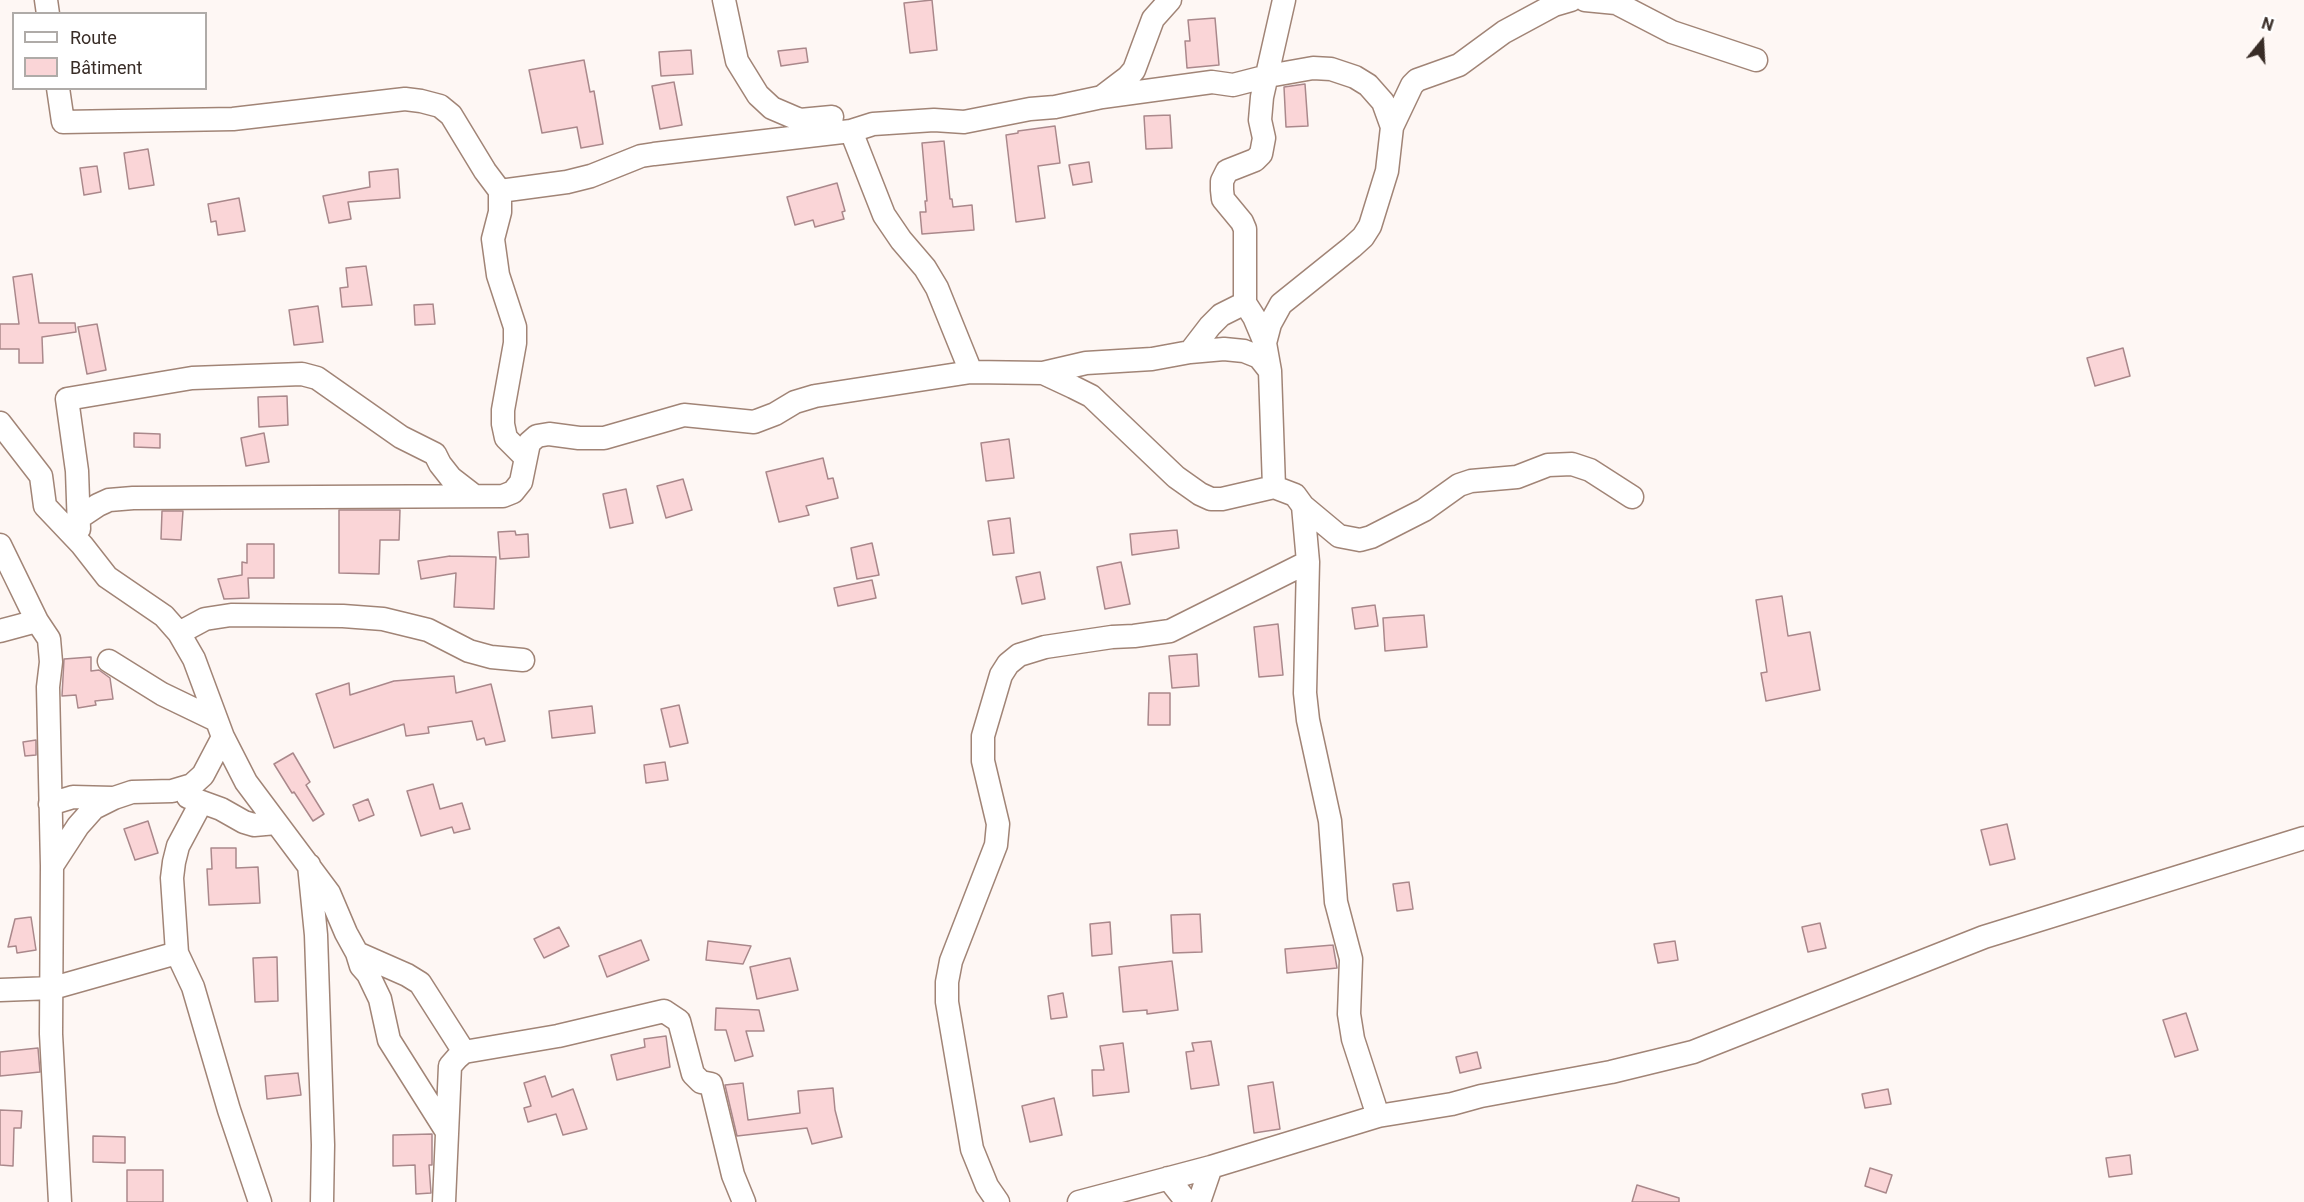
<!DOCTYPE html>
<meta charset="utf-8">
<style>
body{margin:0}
#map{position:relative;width:2304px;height:1202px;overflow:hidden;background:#fef7f4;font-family:Roboto,sans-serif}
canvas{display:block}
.legend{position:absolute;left:12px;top:12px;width:195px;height:78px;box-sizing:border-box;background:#fff;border:2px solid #afaba8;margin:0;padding:8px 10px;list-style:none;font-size:18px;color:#382c26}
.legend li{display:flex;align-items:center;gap:12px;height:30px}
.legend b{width:30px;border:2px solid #afaba8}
.north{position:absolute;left:2232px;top:12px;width:60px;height:60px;-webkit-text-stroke:4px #fff;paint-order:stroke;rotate:18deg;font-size:16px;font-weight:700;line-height:24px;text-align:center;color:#382c26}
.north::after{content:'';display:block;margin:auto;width:21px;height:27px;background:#382c26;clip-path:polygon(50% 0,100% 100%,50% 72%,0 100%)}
</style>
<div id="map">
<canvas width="2304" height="1202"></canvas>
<ul class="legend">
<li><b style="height:8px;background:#fff"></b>Route</li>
<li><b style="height:16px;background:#fad5d7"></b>Bâtiment</li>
</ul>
<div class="north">N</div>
</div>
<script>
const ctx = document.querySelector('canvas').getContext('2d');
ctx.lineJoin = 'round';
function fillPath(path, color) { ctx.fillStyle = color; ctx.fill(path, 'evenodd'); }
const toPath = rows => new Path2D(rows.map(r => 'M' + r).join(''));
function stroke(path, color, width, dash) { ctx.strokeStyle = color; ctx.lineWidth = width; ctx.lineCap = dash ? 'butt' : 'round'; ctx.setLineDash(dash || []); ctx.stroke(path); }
const building = toPath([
 [932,0,937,50,910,53,904,3,932,0],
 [1215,18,1219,65,1187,68,1185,41,1190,41,1188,20,1215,18],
 [806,48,808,62,781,66,778,51,806,48],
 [691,50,693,74,661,76,659,52,691,50],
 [584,60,590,92,594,91,603,144,581,148,577,127,542,133,529,70,584,60],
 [674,82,682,125,660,129,652,86,674,82],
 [1305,84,1308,126,1286,127,1284,87,1305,84],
 [1170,115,1172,148,1146,149,1144,116,1170,115],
 [1055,126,1060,163,1038,166,1045,218,1016,222,1006,135,1018,133,1018,131,1055,126],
 [944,141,950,199,952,199,953,207,972,205,974,230,922,234,920,212,926,212,925,201,927,201,922,143,944,141],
 [148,149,154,185,129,189,124,153,148,149],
 [1089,162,1092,182,1073,185,1069,165,1089,162],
 [97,166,101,192,84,195,80,168,97,166],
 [398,169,400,198,348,202,351,219,329,223,323,196,370,187,369,172,398,169],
 [837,183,845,211,842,212,844,219,815,227,813,220,795,225,787,197,837,183],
 [239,198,245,231,218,235,216,221,211,222,208,204,239,198],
 [366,266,372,305,342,307,340,288,348,287,346,268,366,266],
 [32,274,39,323,75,323,76,332,42,337,43,363,19,363,19,349,0,349,0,324,19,324,13,277,32,274],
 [433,304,435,324,415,325,414,305,433,304],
 [318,306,323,342,294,345,289,310,318,306],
 [97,324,106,370,87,374,78,327,97,324],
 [2123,348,2130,376,2095,386,2087,358,2123,348],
 [287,396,288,425,259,427,258,397,287,396],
 [134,433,160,434,160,448,134,447,134,433],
 [264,433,269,462,246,466,241,438,264,433],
 [1009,439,1014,478,986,481,981,443,1009,439],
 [823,458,828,479,833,478,838,498,806,506,809,515,779,522,766,472,823,458],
 [683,479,692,510,666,518,657,486,683,479],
 [626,489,633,523,610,528,603,494,626,489],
 [339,510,400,510,399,540,380,540,379,574,339,573,339,510],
 [162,511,183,511,181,540,161,539,162,511],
 [1010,518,1014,553,993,555,988,521,1010,518],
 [1177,530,1179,548,1132,555,1130,534,1177,530],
 [515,531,516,535,528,534,529,557,500,559,498,532,515,531],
 [872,543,879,575,857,579,851,548,872,543],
 [247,544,274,544,274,578,248,578,249,598,224,599,218,579,242,575,242,562,247,563,247,544],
 [450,556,496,557,494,609,454,607,456,573,421,579,418,561,450,556],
 [1121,562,1130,604,1105,609,1097,567,1121,562],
 [1040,572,1045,599,1022,604,1016,577,1040,572],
 [872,580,876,598,838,606,834,588,872,580],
 [1782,596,1788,636,1810,632,1820,690,1766,701,1761,673,1767,672,1756,600,1782,596],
 [1375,605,1378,626,1355,629,1352,608,1375,605],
 [1424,615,1427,647,1385,651,1383,618,1424,615],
 [1278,624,1283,675,1259,677,1254,627,1278,624],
 [1197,654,1199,686,1172,688,1169,656,1197,654],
 [91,657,91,671,99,670,110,678,113,699,95,701,96,705,78,708,76,695,62,696,64,659,91,657],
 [454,676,456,693,491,684,505,741,486,745,484,738,477,740,472,721,428,727,429,733,406,736,404,724,334,748,316,694,349,683,350,695,394,681,454,676],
 [1149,693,1170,693,1170,725,1148,725,1149,693],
 [679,705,688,743,670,747,661,709,679,705],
 [592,706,595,733,552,738,549,711,592,706],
 [36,740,36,755,25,756,23,742,36,740],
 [293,753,310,782,306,785,324,814,313,821,294,792,292,793,274,764,293,753],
 [665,762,668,780,646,783,644,765,665,762],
 [433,784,440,809,462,803,470,829,454,833,452,827,421,836,407,791,433,784],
 [368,799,374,815,359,821,353,805,368,799],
 [148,821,158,853,135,860,124,829,148,821],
 [2007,824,2015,859,1990,865,1981,830,2007,824],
 [211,848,236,848,236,868,258,867,260,903,209,905,207,869,212,869,211,848],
 [1409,882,1413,909,1397,911,1393,884,1409,882],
 [1200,914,1202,952,1173,953,1171,915,1200,914],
 [31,917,36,950,17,953,16,946,8,947,15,919,31,917],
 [1110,922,1112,954,1092,956,1090,924,1110,922],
 [1820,923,1826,948,1808,952,1802,927,1820,923],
 [559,927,569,946,544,958,534,939,559,927],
 [641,940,649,960,607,977,599,956,641,940],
 [708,941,751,946,743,964,706,960,708,941],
 [1675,941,1678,960,1658,963,1654,944,1675,941],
 [1333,945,1337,968,1287,973,1285,949,1333,945],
 [277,957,278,1001,255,1002,253,958,277,957],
 [790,958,798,990,757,999,750,967,790,958],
 [1172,961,1178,1010,1147,1014,1147,1010,1123,1012,1119,967,1172,961],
 [1063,993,1067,1017,1051,1019,1048,996,1063,993],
 [716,1008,759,1010,764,1031,746,1031,753,1056,735,1061,726,1030,715,1030,716,1008],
 [2186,1013,2198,1050,2175,1057,2163,1020,2186,1013],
 [666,1036,670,1067,617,1080,611,1055,645,1047,644,1039,666,1036],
 [1211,1041,1219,1085,1191,1089,1186,1052,1194,1051,1192,1043,1211,1041],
 [1123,1043,1129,1092,1093,1096,1092,1070,1104,1070,1100,1046,1123,1043],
 [38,1048,40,1072,0,1076,0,1052,38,1048],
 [1477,1052,1481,1068,1460,1073,1456,1057,1477,1052],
 [298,1073,301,1095,267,1099,265,1076,298,1073],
 [545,1076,552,1097,573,1089,587,1129,563,1135,556,1114,528,1122,524,1108,531,1106,524,1083,545,1076],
 [1273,1082,1280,1129,1254,1133,1248,1086,1273,1082],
 [743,1083,748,1120,800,1113,798,1091,833,1088,835,1110,842,1137,812,1144,807,1128,737,1136,725,1085,743,1083],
 [1888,1089,1891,1104,1865,1108,1862,1094,1888,1089],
 [1054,1098,1062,1135,1030,1142,1022,1106,1054,1098],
 [0,1110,22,1111,21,1128,14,1128,13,1166,0,1165,0,1110],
 [432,1134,432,1165,429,1165,431,1193,416,1194,415,1165,393,1166,393,1135,432,1134],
 [93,1136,125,1137,125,1163,93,1162,93,1136],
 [2130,1155,2132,1174,2109,1177,2106,1158,2130,1155],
 [1870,1168,1892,1175,1886,1193,1865,1186,1870,1168],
 [127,1170,163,1170,163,1202,127,1202,127,1170],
 [1637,1185,1679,1198,1679,1202,1632,1202,1637,1185]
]);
fillPath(building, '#fad5d7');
stroke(building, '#aa888b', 1.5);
const minor = toPath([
 [46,0,48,14],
 [724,0,737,61,758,95,772,108,800,120,832,117],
 [1585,0,1616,3,1672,32,1756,60],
 [58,88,63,122,233,119,405,99,421,101,440,106,451,115,485,171,500,191,500,212,493,239,498,275,515,327,515,343,503,410,503,424,506,438,525,457],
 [1103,96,1128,77,1134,70,1153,19,1170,0],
 [851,131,884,215,901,240,925,268,937,288,971,372],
 [500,191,567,182,591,176,641,156,654,154,851,131,873,124,934,120,964,122,1030,109,1055,107,1102,97,1212,82,1233,85,1268,76,1313,68,1331,69,1355,77,1368,85,1383,102,1392,127],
 [1265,343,1270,324,1281,304,1352,247,1363,237,1370,226,1387,171,1392,127,1412,85,1417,80,1459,65,1504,32,1554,5,1571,0],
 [1190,352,1224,349,1244,351,1259,357,1270,371],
 [1043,373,1086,363,1152,359,1190,352,1210,326,1221,315,1245,303],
 [0,423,41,476,45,506,82,545,107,577,164,616,179,633,194,659,223,737,246,782,329,893,346,933,357,953,361,966,368,974,380,999,389,1040,447,1132],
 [1274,487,1270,371,1265,343,1254,317,1245,303,1245,229,1242,222,1223,199,1222,190,1222,181,1227,171,1255,160,1261,154,1264,138,1260,120,1262,97,1284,0],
 [1303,506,1339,536,1360,540,1371,537,1424,510,1459,485,1471,481,1517,477,1548,465,1572,464,1590,470,1632,497],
 [80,517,98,505,109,500,133,498,503,496,513,492,521,482,529,443,537,436,549,434,579,438,604,438,684,415,754,422,775,414,795,402,815,396,971,372,1043,373,1073,387,1091,396,1176,477,1200,494,1211,499,1222,499,1274,487,1295,495,1303,506,1308,562,1305,693,1308,720,1330,821,1336,902,1351,959,1349,1014,1353,1039,1378,1116],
 [79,529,77,471,67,399,192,378,302,374,317,378,401,437,435,454,440,464,451,478,473,495],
 [0,545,37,621,49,639,51,662,48,687,52,866,51,1034,60,1202],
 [0,631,37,621],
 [179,633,205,619,231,615,343,616,383,619,428,630,469,651,491,657,523,660],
 [109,661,162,694,216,720],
 [188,797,221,809,244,822,254,825,276,823],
 [201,803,178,846,174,862,172,878,177,953,193,987,229,1110,260,1202],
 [50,804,73,797,113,798],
 [309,865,316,935,323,1145,322,1202],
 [52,866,78,826,94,808,114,798,132,792,172,791,192,785,203,775,223,737],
 [357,953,407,975,420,983,464,1052],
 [0,990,53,988,177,953],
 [1168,1178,1187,1202],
 [444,1202,450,1066,457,1058,464,1052,558,1036,664,1011,679,1021,693,1074,701,1082,711,1084,733,1175,744,1202],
 [998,1202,987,1186,972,1149,947,1002,947,982,951,961,996,845,998,824,983,761,983,736,1001,675,1008,664,1019,655,1045,647,1112,637,1134,636,1170,631,1308,562],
 [1079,1202,1211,1167,1378,1116,1452,1104,1481,1096,1611,1072,1693,1052,1984,937,2304,838],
 [1199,1202,1211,1167]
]);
stroke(minor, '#a18476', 25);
stroke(minor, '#fff', 22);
</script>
